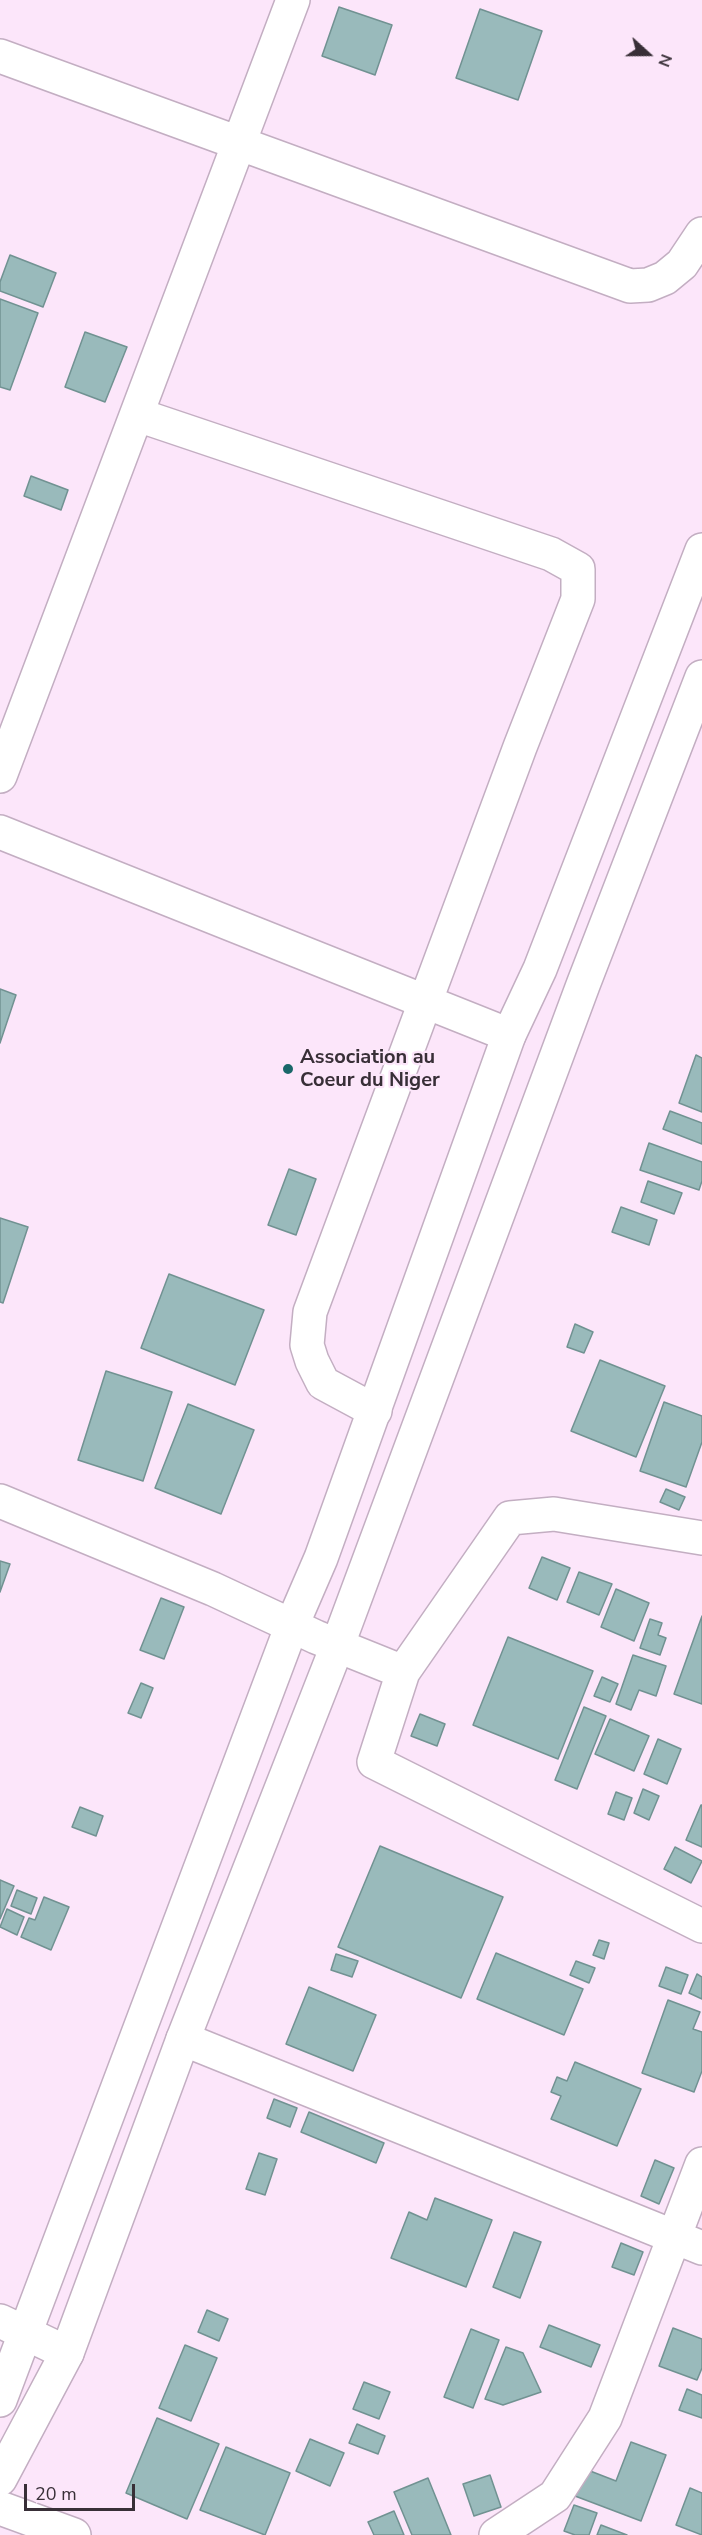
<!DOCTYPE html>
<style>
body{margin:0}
#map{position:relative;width:702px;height:2535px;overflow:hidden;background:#fce6fa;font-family:"Nunito Sans",sans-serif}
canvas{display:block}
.north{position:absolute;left:618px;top:24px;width:60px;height:60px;-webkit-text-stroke:4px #fce6fa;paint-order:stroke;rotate:111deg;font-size:16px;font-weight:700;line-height:24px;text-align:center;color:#382f37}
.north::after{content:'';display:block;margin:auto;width:21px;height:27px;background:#382f37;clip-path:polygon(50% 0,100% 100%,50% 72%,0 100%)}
.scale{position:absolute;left:24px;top:2484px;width:111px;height:27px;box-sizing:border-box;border:3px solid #382f37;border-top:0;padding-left:8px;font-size:18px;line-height:21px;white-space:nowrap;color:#382f37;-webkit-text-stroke:4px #fce6fa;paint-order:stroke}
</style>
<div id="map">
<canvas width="702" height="2535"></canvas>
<div class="north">N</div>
<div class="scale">20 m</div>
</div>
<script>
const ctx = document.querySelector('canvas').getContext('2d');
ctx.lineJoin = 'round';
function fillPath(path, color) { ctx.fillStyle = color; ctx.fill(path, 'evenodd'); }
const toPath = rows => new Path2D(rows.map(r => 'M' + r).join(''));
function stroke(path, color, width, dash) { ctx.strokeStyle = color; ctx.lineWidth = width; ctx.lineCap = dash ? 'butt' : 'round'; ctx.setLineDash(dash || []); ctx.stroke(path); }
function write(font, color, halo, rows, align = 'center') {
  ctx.font = font + ' "Nunito Sans",sans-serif'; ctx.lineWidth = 4.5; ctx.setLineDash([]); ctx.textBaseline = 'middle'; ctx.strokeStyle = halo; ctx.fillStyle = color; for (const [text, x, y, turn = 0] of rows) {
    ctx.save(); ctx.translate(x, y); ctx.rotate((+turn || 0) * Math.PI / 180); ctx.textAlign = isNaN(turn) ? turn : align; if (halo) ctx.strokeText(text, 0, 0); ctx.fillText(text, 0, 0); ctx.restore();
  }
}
const building = toPath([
 [339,7,392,25,375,75,322,56,339,7],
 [480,9,542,31,518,100,456,78,480,9],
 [10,255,56,273,43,307,0,291,0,282,10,255],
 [0,299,38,313,10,390,0,387,0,299],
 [85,332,127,347,105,402,65,387,85,332],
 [31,476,68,490,61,510,24,496,31,476],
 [0,989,16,995,0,1043,0,989],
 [696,1055,702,1058,702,1112,679,1103,696,1055],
 [670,1111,702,1123,702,1144,663,1129,670,1111],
 [649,1143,702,1162,702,1181,699,1190,640,1170,649,1143],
 [289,1169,316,1179,296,1235,268,1225,289,1169],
 [648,1181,682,1193,674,1214,641,1202,648,1181],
 [621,1207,657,1220,649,1245,612,1232,621,1207],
 [0,1218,28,1227,3,1303,0,1302,0,1218],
 [169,1274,264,1310,235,1385,141,1348,169,1274],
 [575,1324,593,1332,584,1353,567,1347,575,1324],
 [600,1360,665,1386,636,1457,571,1431,600,1360],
 [106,1371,172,1392,143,1481,78,1460,106,1371],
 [664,1402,702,1416,702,1442,686,1487,640,1471,664,1402],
 [188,1404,254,1430,221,1514,155,1488,188,1404],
 [666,1489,685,1497,679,1510,660,1502,666,1489],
 [542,1557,570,1568,557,1600,529,1588,542,1557],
 [0,1561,10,1564,0,1592,0,1561],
 [579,1572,612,1584,599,1615,567,1602,579,1572],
 [616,1589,649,1603,634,1641,601,1627,616,1589],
 [161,1598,184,1607,164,1659,140,1650,161,1598],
 [702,1616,702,1704,674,1694,702,1616],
 [650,1619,662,1623,658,1635,666,1638,660,1655,640,1648,650,1619],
 [508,1637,593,1671,558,1759,473,1725,508,1637],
 [633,1655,666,1666,656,1696,639,1690,631,1710,616,1704,633,1655],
 [602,1677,618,1684,610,1702,594,1696,602,1677],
 [141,1683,153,1688,141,1718,128,1713,141,1683],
 [584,1707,606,1716,577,1789,555,1780,584,1707],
 [420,1714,445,1724,437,1746,411,1736,420,1714],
 [610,1719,649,1736,634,1771,595,1754,610,1719],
 [658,1739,681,1749,667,1784,644,1774,658,1739],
 [643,1789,659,1796,649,1820,634,1813,643,1789],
 [616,1792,632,1798,624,1820,608,1814,616,1792],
 [701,1805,702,1805,702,1847,686,1840,701,1805],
 [80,1807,103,1816,96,1836,72,1827,80,1807],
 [380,1846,503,1897,461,1998,338,1947,380,1846],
 [675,1847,702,1861,691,1883,664,1869,675,1847],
 [0,1880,14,1886,0,1919,0,1880],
 [17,1890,37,1898,31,1914,11,1906,17,1890],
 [44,1897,69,1907,51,1950,21,1937,29,1918,35,1920,44,1897],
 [7,1909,24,1917,17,1935,0,1927,7,1909],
 [599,1940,609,1943,604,1959,593,1955,599,1940],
 [496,1953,583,1989,564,2035,477,1999,496,1953],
 [336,1954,358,1961,352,1977,331,1970,336,1954],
 [576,1961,595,1968,589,1983,570,1975,576,1961],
 [666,1967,688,1975,681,1994,659,1986,666,1967],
 [697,1974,702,1977,702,1999,689,1993,697,1974],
 [309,1987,376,2015,353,2071,286,2044,309,1987],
 [668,2000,700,2012,693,2029,702,2032,702,2071,694,2092,642,2073,668,2000],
 [575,2062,641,2089,617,2146,551,2119,561,2096,551,2092,557,2077,567,2081,575,2062],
 [274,2099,297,2108,290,2127,267,2118,274,2099],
 [309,2112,384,2143,376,2163,301,2132,309,2112],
 [259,2153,277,2159,265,2195,246,2189,259,2153],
 [655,2160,674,2168,659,2204,641,2196,655,2160],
 [435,2198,492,2220,466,2287,391,2258,409,2212,427,2220,435,2198],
 [514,2232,541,2242,520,2298,493,2287,514,2232],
 [621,2243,643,2252,634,2275,612,2267,621,2243],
 [207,2310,228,2319,219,2341,198,2332,207,2310],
 [549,2325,600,2345,591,2367,540,2347,549,2325],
 [673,2328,702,2339,702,2368,697,2380,659,2366,673,2328],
 [471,2329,499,2340,473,2408,444,2397,471,2329],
 [185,2345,217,2358,191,2421,159,2408,185,2345],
 [506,2347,523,2353,541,2392,503,2405,485,2399,506,2347],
 [364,2382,390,2392,379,2419,353,2409,364,2382],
 [687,2389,702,2395,702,2418,679,2410,687,2389],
 [157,2418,219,2444,187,2519,126,2493,157,2418],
 [357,2424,385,2436,378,2454,349,2443,357,2424],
 [310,2439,344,2453,330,2486,296,2471,310,2439],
 [631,2442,666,2455,641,2521,575,2496,585,2469,616,2481,631,2442],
 [226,2447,290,2473,265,2535,200,2510,226,2447],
 [490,2475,501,2507,474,2516,463,2484,490,2475],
 [428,2478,451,2535,412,2535,394,2492,428,2478],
 [690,2488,702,2493,702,2535,676,2525,690,2488],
 [574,2505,597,2513,589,2535,575,2535,564,2531,574,2505],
 [394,2511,404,2535,374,2535,368,2522,394,2511],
 [601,2525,627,2535,597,2535,601,2525]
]);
fillPath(building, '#99babb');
stroke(building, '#719292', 1.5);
const street = toPath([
 [0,56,630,286,648,285,665,278,682,264,702,234],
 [138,415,551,554,578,569,578,599,520,747,310,1312,307,1345,312,1361,323,1383,375,1411],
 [0,776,293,0],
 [0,832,509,1035],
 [0,1501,213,1589,316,1637,403,1672,374,1762,702,1926],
 [403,1672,510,1518,554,1514,702,1538],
 [183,2039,702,2248],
 [0,2508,74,2535],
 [496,2535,555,2496,605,2418,702,2164]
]);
const secondary = toPath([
 [0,2321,67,2353]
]);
const highway = toPath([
 [0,2400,292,1625,321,1558,509,1035,540,969,702,550],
 [0,2479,67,2353,183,2039,338,1644,583,985,702,677]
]);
stroke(street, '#c3aec2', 36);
stroke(secondary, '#c3aec2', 36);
stroke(highway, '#c3aec2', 36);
stroke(street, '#fff', 33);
stroke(secondary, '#fff', 33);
stroke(highway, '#fff', 33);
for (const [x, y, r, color] of [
 [288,1069,6,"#196769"]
]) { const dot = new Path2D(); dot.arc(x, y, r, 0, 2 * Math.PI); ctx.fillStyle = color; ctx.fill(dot); stroke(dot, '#fce6fa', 2); }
write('bold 20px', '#382f37', '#fce6fa', [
 ["Association au",300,1058],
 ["Coeur du Niger",300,1081]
], 'left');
</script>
